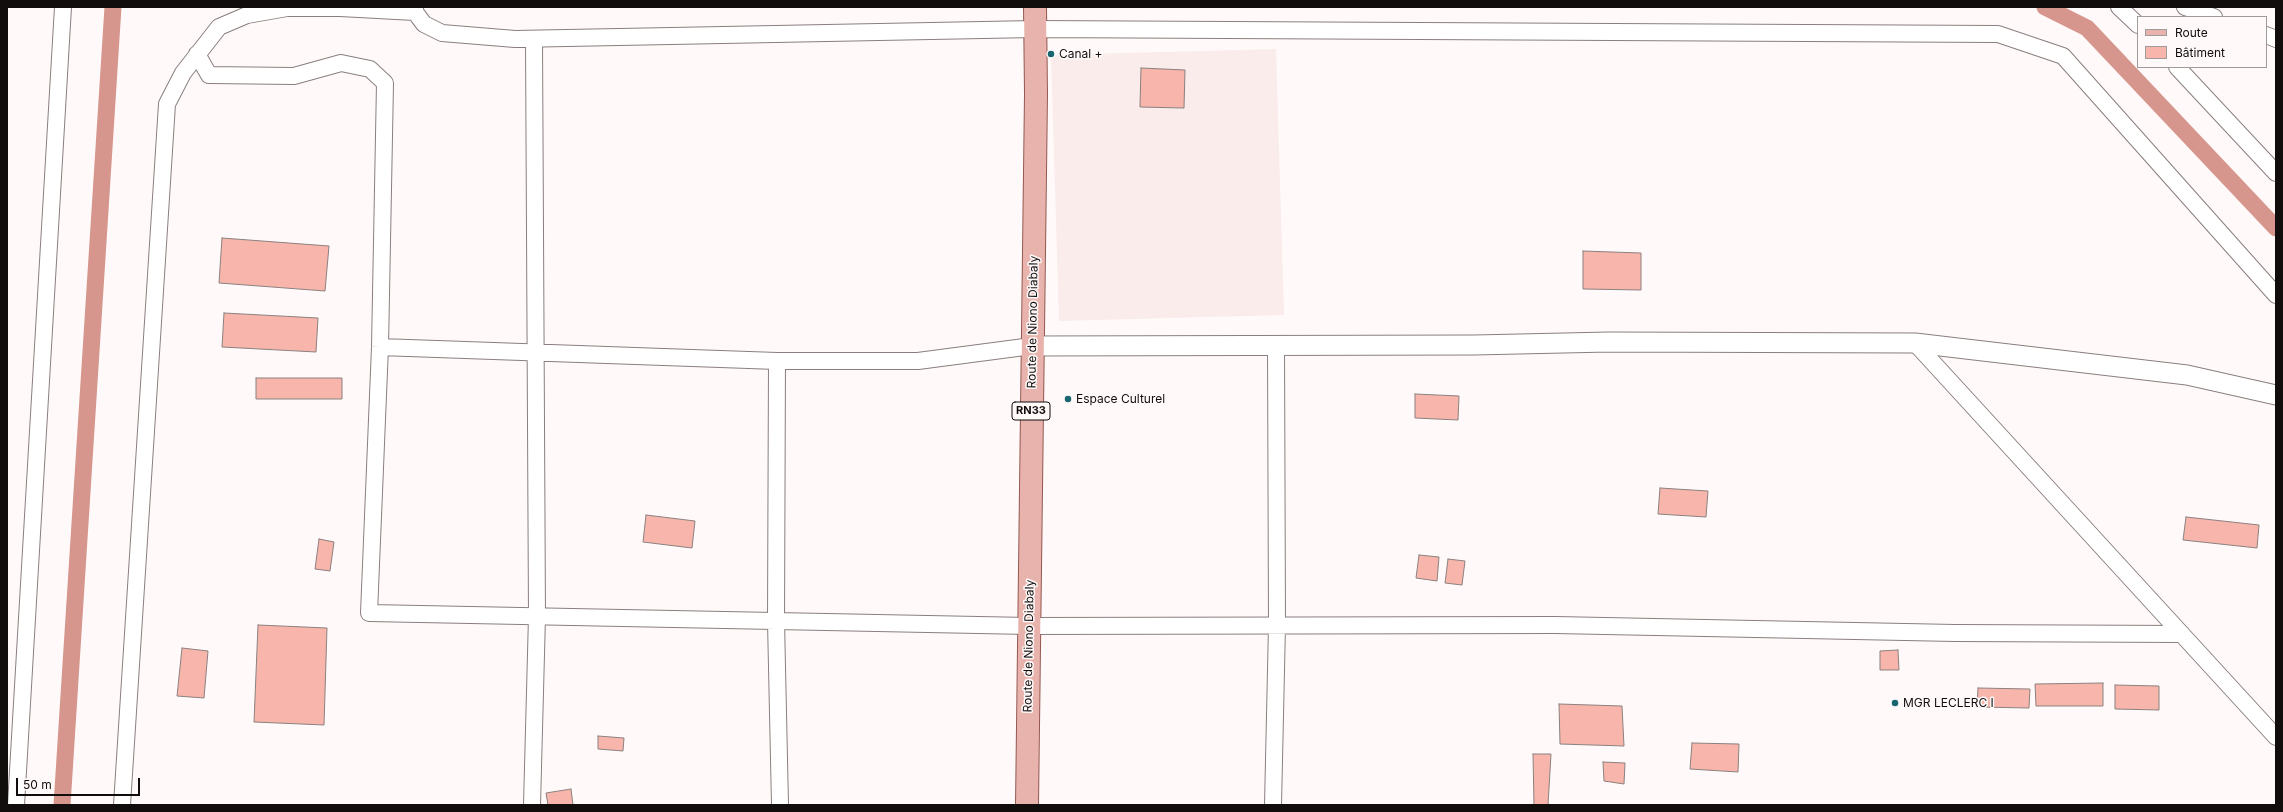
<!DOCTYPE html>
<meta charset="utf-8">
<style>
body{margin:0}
#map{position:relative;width:2283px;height:812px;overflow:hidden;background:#fffaf9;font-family:Inter,sans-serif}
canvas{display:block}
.frame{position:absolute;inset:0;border:8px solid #110d0d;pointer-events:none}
.legend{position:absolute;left:2137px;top:16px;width:130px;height:52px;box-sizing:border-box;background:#fffaf9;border:1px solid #a09b9b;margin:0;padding:5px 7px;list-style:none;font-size:12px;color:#110d0d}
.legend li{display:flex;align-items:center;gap:8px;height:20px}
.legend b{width:20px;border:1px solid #a09b9b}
.scale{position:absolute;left:16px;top:778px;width:124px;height:18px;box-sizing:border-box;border:2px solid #110d0d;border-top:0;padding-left:5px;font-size:12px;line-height:14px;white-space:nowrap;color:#110d0d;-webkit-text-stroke:3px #fffaf9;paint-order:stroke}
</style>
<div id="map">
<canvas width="2283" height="812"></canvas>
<div class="frame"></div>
<ul class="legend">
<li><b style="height:5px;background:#e9b3ad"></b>Route</li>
<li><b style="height:11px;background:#f7b5ac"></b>Bâtiment</li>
</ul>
<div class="scale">50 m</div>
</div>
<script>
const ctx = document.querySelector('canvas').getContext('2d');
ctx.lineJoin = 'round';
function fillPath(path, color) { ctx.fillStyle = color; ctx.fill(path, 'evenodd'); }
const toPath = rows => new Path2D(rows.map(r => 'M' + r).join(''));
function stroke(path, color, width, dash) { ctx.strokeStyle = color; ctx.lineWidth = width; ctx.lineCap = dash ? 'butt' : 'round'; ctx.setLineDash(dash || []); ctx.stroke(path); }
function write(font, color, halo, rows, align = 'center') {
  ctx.font = font + ' Inter,sans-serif'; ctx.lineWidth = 3; ctx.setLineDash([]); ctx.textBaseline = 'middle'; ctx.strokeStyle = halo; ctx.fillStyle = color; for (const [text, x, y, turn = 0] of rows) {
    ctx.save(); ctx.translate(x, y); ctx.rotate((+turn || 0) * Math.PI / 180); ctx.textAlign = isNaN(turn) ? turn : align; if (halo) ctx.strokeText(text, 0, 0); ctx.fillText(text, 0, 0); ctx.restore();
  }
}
fillPath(toPath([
 [1276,49,1284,315,1059,321,1051,55]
]), '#f9eceb');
stroke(toPath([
 [2045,7,2087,28,2276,228],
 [62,805,113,7]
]), '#d6968d', 17);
const building = toPath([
 [1141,68,1185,70,1184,108,1140,107,1141,68],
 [222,238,329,246,325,291,219,283,222,238],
 [1583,251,1641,253,1641,290,1583,289,1583,251],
 [224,313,318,318,316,352,222,347,224,313],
 [256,378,342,378,342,399,256,399,256,378],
 [1415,394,1459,396,1458,420,1415,418,1415,394],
 [1660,488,1708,491,1706,517,1658,514,1660,488],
 [646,515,695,521,692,548,643,542,646,515],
 [2186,517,2259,525,2257,548,2183,540,2186,517],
 [319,539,334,542,330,571,315,569,319,539],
 [1419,555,1439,557,1437,581,1416,578,1419,555],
 [1448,559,1465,561,1462,585,1445,583,1448,559],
 [258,625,327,628,324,725,254,722,258,625],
 [182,648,208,651,204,698,177,696,182,648],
 [1898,650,1899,670,1880,670,1880,651,1898,650],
 [2103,683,2103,706,2036,706,2035,684,2103,683],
 [2115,685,2159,686,2159,710,2115,709,2115,685],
 [1978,688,2030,689,2029,708,1977,707,1978,688],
 [1559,704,1622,706,1624,746,1560,744,1559,704],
 [598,736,624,738,623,751,598,749,598,736],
 [1692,743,1739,744,1738,772,1690,769,1692,743],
 [1533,754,1551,754,1548,805,1534,805,1533,754],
 [1603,762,1625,763,1624,784,1604,781,1603,762],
 [571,789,573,805,548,805,546,793,571,789]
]);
fillPath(building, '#f7b5ac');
stroke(building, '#8b817f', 1);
const minor = toPath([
 [415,7,415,12,424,24,442,33,515,39,1035,29,1998,34,2063,56,2276,295],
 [2119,7,2138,25],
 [2185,7,2214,17],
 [2266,35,2276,39],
 [197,54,209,75,294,76,341,63,370,69,385,83,380,347,369,613,1029,626,1555,625,1955,633,2182,634],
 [2177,67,2276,173],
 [1915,343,2276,737],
 [380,347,777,361,918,361,1032,346],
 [777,361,776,621,780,805],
 [16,805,63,7],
 [122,805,167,104,183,73,219,27,247,15,287,8,340,8,415,12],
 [532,805,537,616,534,39],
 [1273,805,1277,625,1276,345]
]);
const tertiary = toPath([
 [1032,346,1474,345,1609,342,1915,343,2187,375,2276,395]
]);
const primary = toPath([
 [1027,805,1036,94,1035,7]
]);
stroke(minor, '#897f7e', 18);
stroke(tertiary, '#897f7e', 21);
stroke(primary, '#945851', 24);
stroke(minor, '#fff', 16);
stroke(tertiary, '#fff', 19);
stroke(primary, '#e9b3ad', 22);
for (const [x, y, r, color] of [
 [1051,54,4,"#1a6670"],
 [1068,399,4,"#1a6670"],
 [1895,703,4,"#1a6670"]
]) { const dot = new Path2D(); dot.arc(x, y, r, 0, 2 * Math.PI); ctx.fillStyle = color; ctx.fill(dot); stroke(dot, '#fffaf9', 1.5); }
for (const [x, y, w] of [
 [1031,411,38]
]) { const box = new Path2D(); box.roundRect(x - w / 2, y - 9, w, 18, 3); ctx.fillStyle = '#fffaf9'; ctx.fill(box); stroke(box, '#110d0d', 1); }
write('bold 11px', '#110d0d', null, [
 ["RN33",1031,411]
]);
write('12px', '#110d0d', '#fffaf9', [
 ["Canal +",1059,54],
 ["Espace Culturel",1076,399],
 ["MGR LECLERC I",1903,703]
], 'left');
write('12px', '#110d0d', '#fffaf9', [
 ["Route de Niono Diabaly",1033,322,-89],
 ["Route de Niono Diabaly",1029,646,-89]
]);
</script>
